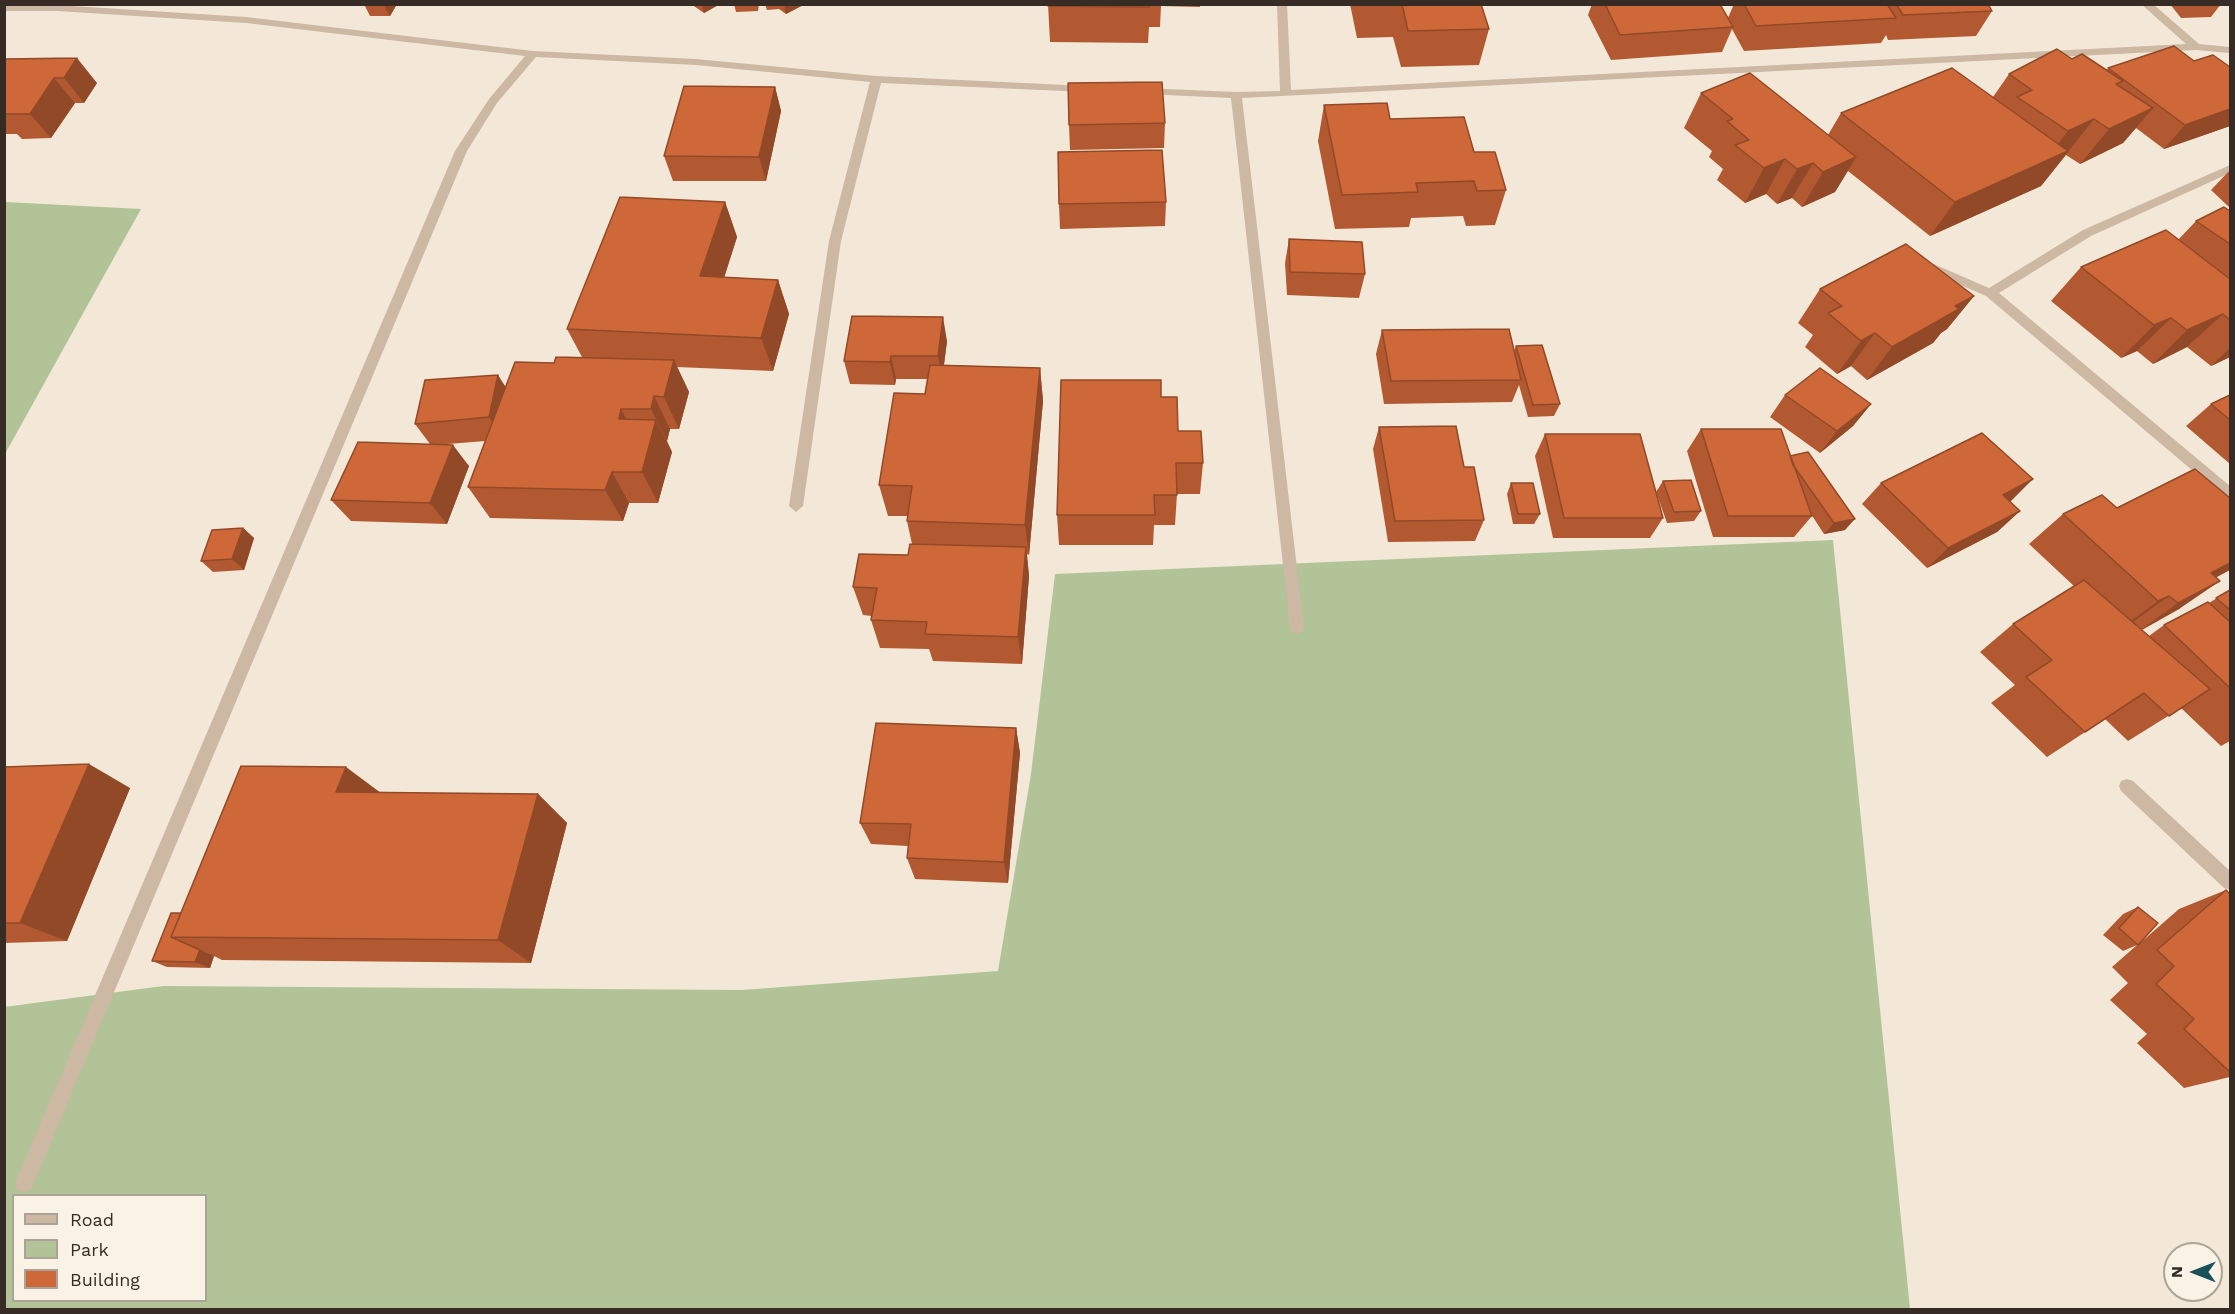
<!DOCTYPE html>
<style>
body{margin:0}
#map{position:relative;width:2235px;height:1314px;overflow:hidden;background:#f3e8d7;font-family:"Work Sans",sans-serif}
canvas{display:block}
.frame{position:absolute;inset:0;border:6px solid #362c25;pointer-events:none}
.legend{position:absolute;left:12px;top:1194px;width:195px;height:108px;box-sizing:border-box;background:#faf2e4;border:2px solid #aca398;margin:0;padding:8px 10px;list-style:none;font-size:18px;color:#362c25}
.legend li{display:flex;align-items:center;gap:12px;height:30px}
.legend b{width:30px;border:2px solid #aca398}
.north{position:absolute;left:2163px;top:1242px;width:60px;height:60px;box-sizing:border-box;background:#faf2e4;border:2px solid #aca398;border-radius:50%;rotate:270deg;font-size:16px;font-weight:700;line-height:24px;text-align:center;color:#362c25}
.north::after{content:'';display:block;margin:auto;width:21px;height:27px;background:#18515a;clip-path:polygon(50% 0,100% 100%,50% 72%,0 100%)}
</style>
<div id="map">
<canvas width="2235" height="1314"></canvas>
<div class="frame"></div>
<ul class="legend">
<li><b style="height:8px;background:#ccb8a3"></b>Road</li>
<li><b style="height:16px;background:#b1c397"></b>Park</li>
<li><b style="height:16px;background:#cf6839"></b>Building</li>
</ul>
<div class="north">N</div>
</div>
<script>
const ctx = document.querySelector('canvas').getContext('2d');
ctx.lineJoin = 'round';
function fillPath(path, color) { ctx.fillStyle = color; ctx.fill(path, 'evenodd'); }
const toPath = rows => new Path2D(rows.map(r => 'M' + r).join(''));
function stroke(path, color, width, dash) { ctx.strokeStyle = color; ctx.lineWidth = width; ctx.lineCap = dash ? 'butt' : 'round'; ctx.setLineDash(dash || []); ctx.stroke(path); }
fillPath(toPath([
 [5,202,141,209,5,454,4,202],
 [1833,540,1910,1309,5,1309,4,1007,163,986,742,990,998,971,1031,774,1055,574],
 [14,1196,206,1196,206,1300,14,1300]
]), '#b1c397');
fillPath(toPath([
 [1277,4,1287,4,1291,90,2186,44,2141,4,2153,4,2199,44,2230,47,2230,53,2196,50,1242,98,1304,628,1302,632,1297,634,1292,632,1290,628,1231,98,1144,94,1139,91,1144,88,1236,92,1280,91,1277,4],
 [4,5,57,5,246,17,533,51,696,59,876,76,1087,86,1092,89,1087,92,881,83,841,241,803,506,796,512,789,506,829,241,870,82,696,65,536,57,497,103,467,151,31,1190,24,1192,17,1190,15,1183,455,151,489,99,525,56,246,23,57,11,4,11,4,5],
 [2230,165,2230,173,2091,236,1999,293,2230,486,2230,500,2225,498,1986,296,1921,268,1919,265,1925,261,1929,262,1989,288,2083,230,2230,165],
 [2127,779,2133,781,2230,871,2230,890,2224,888,2121,791,2119,786,2121,781,2127,779]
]), '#ccb8a3');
fillPath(toPath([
 [364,4,397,4,390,16,370,16],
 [691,4,720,4,704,13],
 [734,4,759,4,758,11,736,12],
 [765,4,805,4,786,14,779,9,767,10],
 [1048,4,1200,4,1200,7,1161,6,1160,27,1149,27,1148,43,1050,42],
 [1350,4,1481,4,1489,29,1479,65,1401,67,1393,37,1357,38],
 [1592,4,1720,4,1728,18,1734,4,1988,4,1992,11,1976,36,1888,40,1886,35,1881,43,1744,51,1732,29,1722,52,1611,60,1588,15],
 [2170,4,2221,4,2211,17,2181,18],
 [4,59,97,83,84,103,75,103,51,138,22,139,17,134,4,134],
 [2072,59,2107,70,2108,68,2194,61,2230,67,2230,126,2164,149,2136,128,2123,143,2080,164,2066,155,2041,186,1930,236,1848,171,1835,192,1802,207,1792,198,1777,204,1766,194,1745,203,1717,180,1723,169,1709,157,1712,151,1684,128,1701,93,1828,135,1841,113,1993,97,2009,74],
 [775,87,781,111,766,181,673,181,664,156],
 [1324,105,1390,119,1474,152,1506,190,1495,225,1466,226,1463,216,1411,218,1409,227,1335,229,1318,141],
 [1165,123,1164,148,1070,150,1069,125],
 [2230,170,2230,208,2211,190],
 [725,202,737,237,724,277,778,280,789,314,773,371,677,367,689,392,679,429,670,429,667,441,672,452,658,503,629,503,623,521,490,518,468,487,485,441,448,444,469,466,447,524,351,521,331,500,430,444,415,424,506,387,554,363,582,357,567,329],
 [1166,202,1165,226,1060,229,1059,204],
 [2230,211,2230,357,2211,366,2187,347,2153,364,2137,351,2121,358,2051,301,2081,267,2178,240,2196,221],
 [1289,239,1365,274,1359,298,1287,295,1285,263],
 [1820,289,1974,296,1947,329,1941,333,1933,343,1867,380,1851,366,1837,374,1805,347,1813,335,1798,323],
 [1382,330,1514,351,1516,346,1560,404,1554,416,1528,417,1519,385,1512,402,1384,404,1376,354],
 [947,341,944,365,1040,368,1043,401,1029,555,1027,554,1029,576,1022,664,933,661,929,649,880,648,871,620,872,616,863,615,853,587,908,555,912,544,907,521,907,516,888,516,879,485,925,394,928,379,896,379,895,385,850,384,844,361],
 [1785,395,1871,404,1853,426,1820,453,1770,417],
 [2230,395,2230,464,2186,426,2211,404],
 [1161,397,1178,431,1203,463,1200,494,1177,494,1175,525,1154,525,1153,545,1059,545,1057,515],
 [1379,427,1464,467,1484,520,1475,541,1388,542,1373,449],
 [1701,429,1790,457,1845,530,1824,534,1811,514,1812,516,1794,537,1713,537,1687,451],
 [1545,434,1663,518,1650,538,1553,538,1535,456],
 [1663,481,1701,511,1694,521,1667,523,1656,492],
 [1511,483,1540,514,1534,524,1513,524,1507,494],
 [1881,483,2011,501,2009,502,2020,511,1997,532,1927,568,1862,504],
 [2117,508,2216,578,2179,609,2142,630,2149,636,2164,625,2209,603,2230,590,2230,741,2221,746,2181,708,2128,741,2105,719,2047,757,1991,703,2015,685,1980,652,2013,624,2074,586,2029,544,2063,514],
 [243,528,254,538,244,570,213,572,201,561],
 [1016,728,1020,753,1008,883,915,879,907,858,908,846,871,844,860,823],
 [4,767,130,788,67,941,4,943],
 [380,793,538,794,567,823,531,963,222,960,214,956,210,968,167,967,152,961,181,913],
 [2226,890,2230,894,2230,1077,2184,1088,2137,1043,2147,1034,2110,1000,2128,983,2112,967,2137,945,2123,951,2103,935,2123,914,2138,907,2140,943,2179,909]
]), '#b25931');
fillPath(toPath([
 [383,4,397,4,390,16],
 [702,4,720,4,704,13],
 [784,4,805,4,786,14],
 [77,58,97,83,84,103,64,78],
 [54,78,75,103,51,138,30,114],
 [775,87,781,111,766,181,759,157],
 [2153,108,2123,143,2080,164,2109,129],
 [2230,109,2230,126,2164,149,2185,125],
 [2094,119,2041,186,1930,236,1955,202,2045,161,2068,131],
 [1856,157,1835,192,1802,207,1823,172],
 [1785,159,1766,194,1745,203,1764,168],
 [1813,163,1792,198,1777,204,1797,169],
 [725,202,737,237,714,310,700,276],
 [778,280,789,314,773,371,761,338],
 [1974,296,1947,329,1941,333,1933,343,1867,380,1892,347,1955,306],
 [2223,314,2187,347,2153,364,2187,330],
 [943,317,947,341,942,379,938,356],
 [2171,318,2137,351,2121,358,2154,325],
 [1875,333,1851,366,1837,374,1861,341],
 [2230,348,2230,357,2211,366],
 [891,356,896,379,895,385,890,362],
 [674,360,689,392,679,429,664,397],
 [1040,368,1043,401,1029,555,1025,525],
 [498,375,512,397,504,440,489,417],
 [654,396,670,429,667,441,651,409],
 [1871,404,1853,426,1820,453,1837,431],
 [621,409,638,441,619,419],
 [656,420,672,452,658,503,642,472],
 [453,445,469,466,447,524,430,503],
 [612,472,629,503,623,521,605,490],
 [2033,479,2011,501,1981,516,2003,495],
 [2020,511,1997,532,1927,568,1948,548],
 [1855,519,1845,530,1824,534,1834,523],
 [243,528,254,538,244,570,232,559],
 [1026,547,1029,576,1022,664,1018,637],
 [2230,563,2230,570,2174,600,2211,573],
 [2220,581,2179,609,2139,631,2178,603],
 [2169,596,2130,624,2120,629,2158,601],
 [1016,728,1020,753,1008,883,1004,862],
 [89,764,130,788,67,941,20,923],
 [346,767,385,796,336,792],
 [538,794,567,823,531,963,498,940],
 [200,950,214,956,210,968,195,962]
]), '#914928');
const building = toPath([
 [1048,4,1149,4,1149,7,1048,6,1048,4],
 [1402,4,1481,4,1489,29,1408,31,1402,4],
 [1605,4,1720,4,1733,27,1620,35,1605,4],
 [1744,4,1887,4,1896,18,1756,26,1744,4],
 [1896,4,1988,4,1992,11,1903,15,1896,4],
 [2174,46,2194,61,2213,55,2230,67,2230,109,2185,125,2108,68,2174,46],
 [2057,49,2072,59,2082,54,2123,81,2116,84,2153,108,2109,129,2094,119,2068,131,2017,97,2032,90,2009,74,2057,49],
 [77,58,64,78,54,78,30,114,4,114,4,59,77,58],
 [1952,68,2068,151,1955,202,1841,113,1952,68],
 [1750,73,1856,157,1823,172,1813,163,1797,169,1785,159,1764,168,1735,145,1749,140,1727,121,1733,119,1701,93,1750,73],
 [1162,82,1165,123,1069,125,1068,83,1162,82],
 [684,86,775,87,759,157,664,156,684,86],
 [1387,103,1390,119,1464,117,1474,152,1495,152,1506,190,1477,191,1474,181,1416,183,1418,192,1342,195,1324,105,1387,103],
 [1162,150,1166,202,1059,204,1058,152,1162,150],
 [620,197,725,202,700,276,778,280,761,338,567,329,620,197],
 [2224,207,2230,211,2230,244,2196,221,2224,207],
 [2166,230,2230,279,2230,320,2223,314,2187,330,2171,318,2154,325,2081,267,2166,230],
 [1289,239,1362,242,1365,274,1290,272,1289,239],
 [1906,244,1974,296,1955,306,1959,309,1892,347,1875,333,1861,341,1828,313,1842,306,1820,289,1906,244],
 [852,316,943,317,938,356,891,356,890,362,844,361,852,316],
 [1509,329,1521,380,1391,381,1382,330,1509,329],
 [1542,345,1560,404,1533,405,1516,346,1542,345],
 [556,357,674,360,664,397,654,396,651,409,621,409,619,419,656,420,642,472,612,472,605,490,468,487,515,362,554,363,556,357],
 [930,365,1040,368,1025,525,907,521,912,486,879,485,894,393,925,394,930,365],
 [1820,368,1871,404,1837,431,1785,395,1820,368],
 [498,375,489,417,415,424,425,380,498,375],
 [1061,380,1161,380,1161,397,1177,397,1178,431,1201,431,1203,463,1176,463,1177,495,1154,495,1155,515,1057,515,1061,380],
 [2230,395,2230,420,2211,404,2230,395],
 [1456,426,1464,467,1474,467,1484,520,1395,521,1379,427,1456,426],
 [1701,429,1781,429,1812,516,1728,516,1701,429],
 [1982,433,2033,479,2003,495,2020,511,1948,548,1881,483,1982,433],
 [1545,434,1640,434,1663,518,1564,518,1545,434],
 [358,442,453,445,430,503,331,500,358,442],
 [1808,452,1855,519,1834,523,1793,465,1790,456,1808,452],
 [2195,469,2230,498,2230,563,2211,573,2220,581,2178,603,2169,596,2158,601,2063,514,2102,495,2117,508,2195,469],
 [1691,480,1701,511,1674,512,1663,481,1691,480],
 [1511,483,1533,483,1540,514,1518,514,1511,483],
 [243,528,232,559,201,561,212,530,243,528],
 [910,544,1026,547,1018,637,925,634,927,622,871,620,877,588,853,587,859,554,908,555,910,544],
 [2084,580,2210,689,2169,716,2144,693,2085,732,2026,677,2052,660,2013,624,2084,580],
 [2230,590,2230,610,2216,598,2230,590],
 [2208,602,2229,621,2230,620,2230,688,2164,625,2208,602],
 [876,723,1016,728,1004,862,907,858,911,824,860,823,876,723],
 [89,764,20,923,4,923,4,767,89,764],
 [241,766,346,767,336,792,538,794,498,940,171,937,241,766],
 [2226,890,2230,894,2230,1072,2184,1029,2194,1019,2156,984,2174,966,2157,950,2226,890],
 [2138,907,2158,923,2138,945,2119,928,2138,907],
 [171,913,181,913,171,937,200,950,195,962,152,961,171,913]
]);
fillPath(building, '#cf6839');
stroke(building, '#914928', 1.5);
</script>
